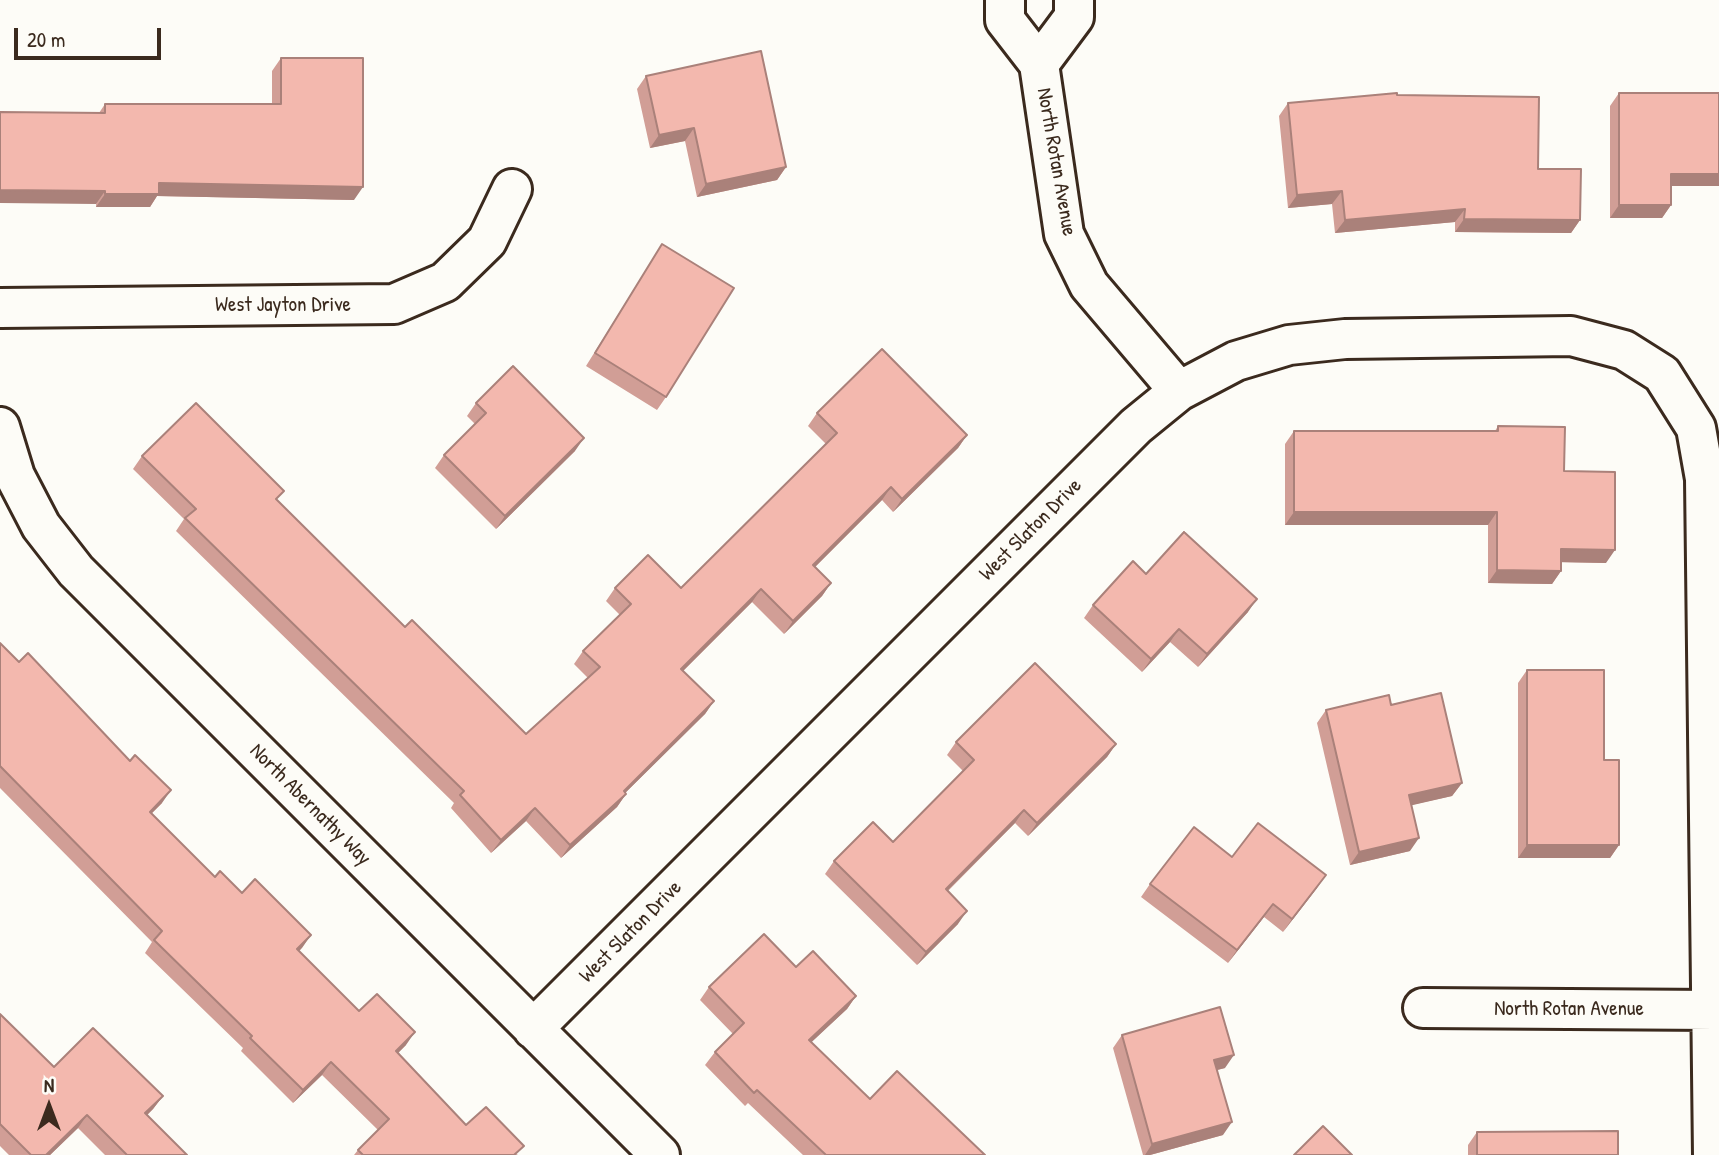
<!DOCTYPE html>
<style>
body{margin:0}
#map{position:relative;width:1719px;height:1155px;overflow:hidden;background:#fdfcf7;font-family:"Patrick Hand",sans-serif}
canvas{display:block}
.north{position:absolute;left:14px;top:1071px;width:70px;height:70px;-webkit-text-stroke:5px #fdfcf7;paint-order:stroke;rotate:0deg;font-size:19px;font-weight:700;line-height:28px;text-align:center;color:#3b2a1e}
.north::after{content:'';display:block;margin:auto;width:24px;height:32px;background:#3b2a1e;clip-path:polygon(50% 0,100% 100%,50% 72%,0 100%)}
.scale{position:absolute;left:14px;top:28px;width:147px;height:32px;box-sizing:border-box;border:4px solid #3b2a1e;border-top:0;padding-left:9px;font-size:21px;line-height:24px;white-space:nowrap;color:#3b2a1e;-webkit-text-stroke:5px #fdfcf7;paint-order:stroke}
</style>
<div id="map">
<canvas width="1719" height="1155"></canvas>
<div class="north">N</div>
<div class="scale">20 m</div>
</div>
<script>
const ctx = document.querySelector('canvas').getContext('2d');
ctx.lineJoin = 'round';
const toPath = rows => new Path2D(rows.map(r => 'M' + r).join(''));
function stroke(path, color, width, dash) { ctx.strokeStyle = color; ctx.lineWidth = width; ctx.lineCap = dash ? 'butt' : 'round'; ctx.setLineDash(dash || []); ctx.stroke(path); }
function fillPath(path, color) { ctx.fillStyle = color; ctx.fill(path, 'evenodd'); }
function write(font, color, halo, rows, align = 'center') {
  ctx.font = font + ' "Patrick Hand",sans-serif'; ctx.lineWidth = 7; ctx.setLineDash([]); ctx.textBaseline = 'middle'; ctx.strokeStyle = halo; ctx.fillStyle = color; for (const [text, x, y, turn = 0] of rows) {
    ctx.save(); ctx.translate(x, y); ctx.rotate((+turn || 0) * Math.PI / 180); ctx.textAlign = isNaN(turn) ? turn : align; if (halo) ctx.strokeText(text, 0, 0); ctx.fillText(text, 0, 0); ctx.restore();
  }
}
const street = toPath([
 [1005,0,1005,20,1039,64,1074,17,1074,0],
 [1039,64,1064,234,1089,285,1179,391],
 [0,308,394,304,445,282,487,241,512,189],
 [0,427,15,476,41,526,76,571,660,1155],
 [1423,1008,1714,1010],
 [533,1029,1136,426,1179,391,1236,361,1289,345,1345,339,1571,336,1624,350,1662,374,1696,428,1705,479,1713,1155]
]);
stroke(street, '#3b2a1e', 44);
stroke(street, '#fdfcf7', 38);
fillPath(toPath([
 [281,58,354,200,157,196,150,207,96,207,99,113,105,104,272,104,272,71],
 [646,76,786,167,777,180,697,197,685,141,650,148,637,89],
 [1619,93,1719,186,1671,186,1671,205,1662,218,1610,218,1610,106],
 [1397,95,1538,169,1580,220,1571,233,1455,232,1455,222,1335,233,1332,204,1288,208,1279,116,1288,103],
 [662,244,666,397,657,410,586,366],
 [476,403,575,451,496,529,435,468,444,455,475,424,467,416],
 [817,413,967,435,958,448,893,512,882,500,815,567,831,583,822,596,784,634,752,602,683,671,714,701,705,714,625,793,626,794,617,807,561,858,526,821,491,853,451,808,454,803,176,531,184,519,133,469,142,456,277,501,405,627,526,734,588,678,574,664,583,651,620,615,606,601,615,588,681,588,826,444,808,426],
 [1498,426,1564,471,1606,563,1561,562,1561,571,1552,584,1488,583,1488,525,1285,525,1285,444,1294,431,1495,431],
 [1146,574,1248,612,1198,667,1170,642,1142,672,1084,618,1093,605],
 [0,643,162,803,151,814,215,877,311,935,299,951,359,1011,406,1045,398,1053,466,1125,518,1155,354,1155,358,1150,378,1130,322,1075,293,1103,241,1051,243,1048,145,953,152,942,0,788],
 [1527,670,1604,760,1619,845,1610,858,1518,858,1518,683],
 [1326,710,1462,783,1452,796,1411,805,1410,851,1350,865,1317,723],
 [956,742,1116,744,1107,757,1028,836,1015,823,948,891,958,924,917,965,825,874,834,861,893,842,963,771,947,755],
 [1232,857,1317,888,1283,932,1264,917,1228,963,1141,897,1150,884],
 [796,967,856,996,847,1009,811,1042,870,1099,985,1155,803,1155,748,1103,745,1106,705,1065,715,1052,733,1034,700,1000,709,987],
 [0,1014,54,1067,163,1096,153,1109,147,1115,187,1155,105,1155,78,1128,50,1155,9,1155,0,1146],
 [1122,1035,1225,1068,1217,1070,1223,1135,1150,1155,1143,1155,1113,1048],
 [1477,1132,1618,1155,1468,1155,1468,1145]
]), '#d19e96');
fillPath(toPath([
 [694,128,685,141,650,148,659,135],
 [786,167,777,180,697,197,706,184],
 [1671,174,1719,174,1719,186,1662,186],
 [159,183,363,187,354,200,157,196,150,207,96,207,105,194],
 [0,190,105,191,96,204,0,203],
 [1342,191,1332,204,1288,208,1297,195],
 [1619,205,1671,205,1662,218,1610,218],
 [1465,209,1455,222,1335,233,1345,220],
 [1464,219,1580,220,1571,233,1455,232],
 [967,435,958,448,893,512,902,499],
 [584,438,575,451,496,529,505,516],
 [891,487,882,500,804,578,813,565],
 [1294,512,1497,512,1488,525,1285,525],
 [1561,549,1615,550,1606,563,1552,562],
 [1497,570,1561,571,1552,584,1488,583],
 [831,583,822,596,784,634,793,621],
 [761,589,752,602,672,682,681,669],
 [1257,599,1248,612,1198,667,1207,654],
 [1179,629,1170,642,1142,672,1151,659],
 [714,701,705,714,614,804,624,791],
 [1116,744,1107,757,1028,836,1037,823],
 [1462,783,1452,796,1400,808,1409,795],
 [171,790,162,803,140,825,150,812],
 [626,794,617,807,561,858,570,845],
 [535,808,526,821,491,853,501,840],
 [1024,810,1015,823,936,902,946,889],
 [1419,838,1410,851,1350,865,1359,852],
 [1527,845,1619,845,1610,858,1518,858],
 [1326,875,1317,888,1283,932,1292,919],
 [1273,904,1264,917,1228,963,1237,950],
 [967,911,958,924,917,965,926,952],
 [311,935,302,948,288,962,297,949],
 [856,996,847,1009,800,1053,809,1040],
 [415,1032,406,1045,387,1064,396,1051],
 [1234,1055,1225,1068,1205,1073,1214,1060],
 [331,1062,322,1075,293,1103,303,1090],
 [163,1096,153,1109,136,1126,145,1113],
 [87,1115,78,1128,50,1155,46,1155],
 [1232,1122,1223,1135,1150,1155,1145,1155,1152,1144]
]), '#aa817a');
const building = toPath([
 [761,51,786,167,706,184,694,128,659,135,646,76,761,51],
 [281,58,363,58,363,187,159,183,159,194,105,194,105,191,0,190,0,112,105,113,105,104,281,104,281,58],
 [1397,93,1397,95,1539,97,1538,169,1581,169,1580,220,1464,219,1465,209,1345,220,1342,191,1297,195,1288,103,1397,93],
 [1619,93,1719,93,1719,174,1671,174,1671,205,1619,205,1619,93],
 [662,244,734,288,666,397,595,353,662,244],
 [882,349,967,435,902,499,891,487,813,565,831,583,793,621,761,589,681,669,714,701,624,791,626,794,570,845,535,808,501,840,460,795,464,791,185,518,196,509,142,456,196,403,284,491,276,499,405,627,412,620,526,734,600,667,583,651,631,604,615,588,648,555,681,588,837,433,817,413,882,349],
 [513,366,584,438,505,516,444,455,486,413,476,403,513,366],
 [1498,426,1565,427,1564,471,1615,472,1615,550,1561,549,1561,571,1497,570,1497,512,1294,512,1294,431,1498,431,1498,426],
 [1184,532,1257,599,1207,654,1179,629,1151,659,1093,605,1133,561,1146,574,1184,532],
 [0,643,19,662,28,653,130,761,135,755,171,790,150,812,215,877,220,871,242,893,255,879,311,935,297,949,359,1011,377,994,415,1032,396,1051,466,1125,486,1107,524,1146,514,1155,363,1155,358,1150,389,1119,331,1062,303,1090,250,1038,252,1036,154,940,162,931,0,766,0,643],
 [1035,663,1116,744,1037,823,1024,810,946,889,967,911,926,952,834,861,873,822,893,842,974,760,956,742,1035,663],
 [1527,670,1604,670,1604,760,1619,760,1619,845,1527,845,1527,670],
 [1441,693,1462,783,1409,795,1419,838,1359,852,1326,710,1389,695,1391,705,1441,693],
 [1258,823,1326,875,1292,919,1273,904,1237,950,1150,884,1194,827,1232,857,1258,823],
 [764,934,796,967,813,951,856,996,809,1040,870,1099,897,1071,985,1155,826,1155,757,1090,754,1093,715,1052,744,1023,709,987,764,934],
 [1220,1007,1234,1055,1214,1060,1232,1122,1152,1144,1122,1035,1220,1007],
 [0,1014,54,1067,93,1028,163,1096,145,1113,187,1155,127,1155,87,1115,46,1155,31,1155,0,1124,0,1014],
 [1323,1126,1352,1155,1294,1155,1323,1126],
 [1618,1131,1618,1155,1477,1155,1477,1132,1618,1131]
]);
fillPath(building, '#f3b8ae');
stroke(building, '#aa817a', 2);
write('21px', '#3b2a1e', '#fdfcf7', [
 ["North Rotan Avenue",1056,162,80],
 ["West Jayton Drive",283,305],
 ["West Slaton Drive",1031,530,-45],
 ["North Abernathy Way",310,805,45],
 ["West Slaton Drive",631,932,-45],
 ["North Rotan Avenue",1569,1009]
]);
</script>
